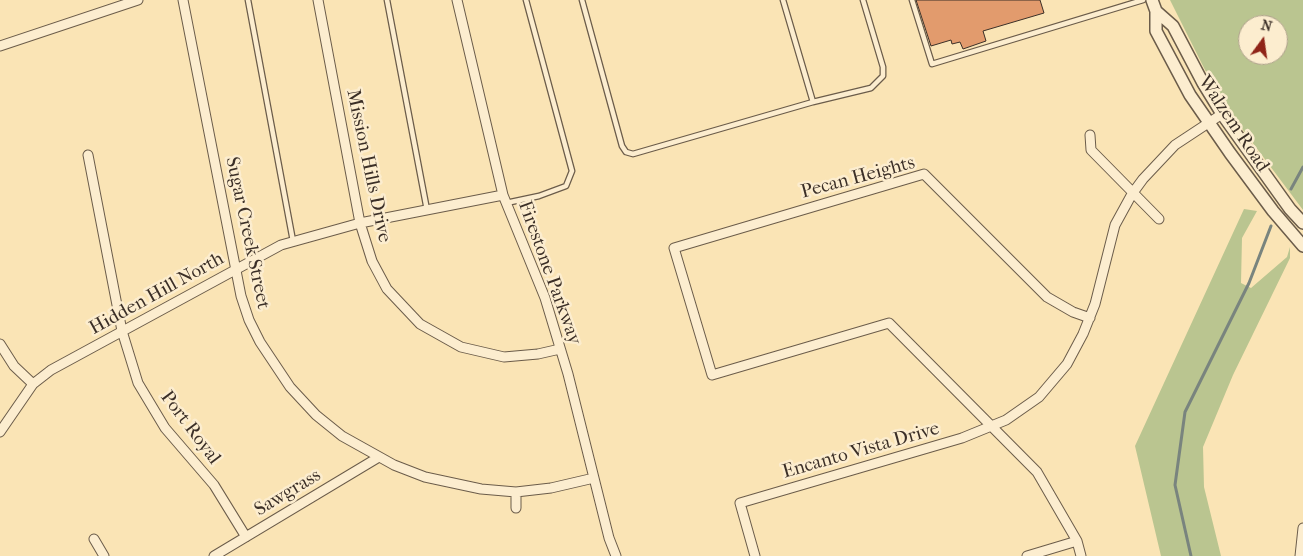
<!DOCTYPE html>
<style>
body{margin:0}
#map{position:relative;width:1303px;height:556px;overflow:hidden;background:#fae4b5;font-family:"IM FELL French Canon",serif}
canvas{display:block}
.north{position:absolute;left:1238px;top:15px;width:50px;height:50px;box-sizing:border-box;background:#fcedcf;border:1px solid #afa18c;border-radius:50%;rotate:14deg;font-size:14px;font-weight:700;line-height:20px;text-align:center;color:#3b2f27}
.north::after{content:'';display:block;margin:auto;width:18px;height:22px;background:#8f2418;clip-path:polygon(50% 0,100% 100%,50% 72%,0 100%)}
</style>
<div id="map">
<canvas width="1303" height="556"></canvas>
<div class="north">N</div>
</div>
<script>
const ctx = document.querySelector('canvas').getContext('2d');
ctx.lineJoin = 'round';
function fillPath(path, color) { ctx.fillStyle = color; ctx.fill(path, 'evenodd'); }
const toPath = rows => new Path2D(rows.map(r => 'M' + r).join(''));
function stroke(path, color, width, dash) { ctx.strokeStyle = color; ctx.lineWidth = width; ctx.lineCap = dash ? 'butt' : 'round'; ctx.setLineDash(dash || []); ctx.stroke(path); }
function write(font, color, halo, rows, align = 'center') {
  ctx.font = font + ' "IM FELL French Canon",serif'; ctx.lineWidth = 5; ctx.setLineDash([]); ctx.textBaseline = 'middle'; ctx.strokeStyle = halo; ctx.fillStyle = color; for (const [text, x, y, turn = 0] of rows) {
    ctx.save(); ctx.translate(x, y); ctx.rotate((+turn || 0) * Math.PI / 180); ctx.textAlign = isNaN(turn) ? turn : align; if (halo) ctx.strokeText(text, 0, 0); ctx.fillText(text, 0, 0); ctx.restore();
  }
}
fillPath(toPath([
 [1170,0,1303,0,1303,210,1240,126,1205,70],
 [1248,25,1278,25,1278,55,1248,55],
 [1244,209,1257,211,1242,238,1241,283,1251,288,1287,257,1290,247,1290,258,1233,375,1203,447,1204,487,1221,556,1161,556,1135,446]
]), '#bac590');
stroke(toPath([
 [1291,189,1303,167],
 [1191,556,1175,485,1185,412,1249,283,1271,226]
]), '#79847e', 3);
const building = toPath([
 [916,0,1040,0,1044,13,983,31,986,41,963,49,960,42,952,44,951,40,931,46,916,0]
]);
fillPath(building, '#e29b6d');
stroke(building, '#3b2f27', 1);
const service = toPath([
 [248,0,293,241],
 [387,0,427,210],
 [582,0,622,146,626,152,633,154,813,102,871,88,883,76,883,67,863,0],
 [783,0,813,102],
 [912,0,932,64,1143,0],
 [506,203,539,196,566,186,572,171,526,0]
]);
const minor = toPath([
 [183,0,241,296,249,320,260,342,290,387,316,415,342,436,394,465,425,477,481,489,516,492,551,488,594,478],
 [318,0,360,223,372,261,387,289,420,324,461,347,504,357,538,354,560,349],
 [457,0,503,195,545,298,568,374,609,538,616,556],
 [0,46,138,0],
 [1090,135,1091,150,1159,219],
 [88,155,122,331,138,383,165,428,214,485,246,537],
 [0,344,14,366,33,384],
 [0,432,33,384,51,370,281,245,360,223,503,195],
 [516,508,516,492],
 [94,539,104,556],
 [214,556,379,457],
 [755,556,740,503,962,438,1006,420,1039,397,1067,364,1083,334,1095,304,1115,225,1132,194,1143,179,1175,145,1222,114],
 [1027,556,1077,541],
 [1081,556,1077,541,1037,472,889,323,712,375,674,248,924,174,1047,297,1073,312,1090,318],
 [1300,556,1303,528]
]);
const tertiary = toPath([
 [1152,0,1156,11,1156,31,1190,95,1230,153,1273,211,1303,246],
 [1156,11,1173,26,1203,83,1222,114,1290,209,1303,223]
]);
stroke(service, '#6b5c4a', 7);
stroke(minor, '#6b5c4a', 11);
stroke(tertiary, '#6b5c4a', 14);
stroke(service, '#fcedcf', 4.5);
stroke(minor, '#fcedcf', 9);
stroke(tertiary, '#fcedcf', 11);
write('19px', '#3b2f27', '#fcedcf', [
 ["Walzem Road",1233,124,56],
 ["Mission Hills Drive",368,166,78],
 ["Pecan Heights",858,178,-15],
 ["Sugar Creek Street",247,233,78],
 ["Firestone Parkway",549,273,70],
 ["Hidden Hill North",157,294,-29],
 ["Port Royal",190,428,53],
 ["Encanto Vista Drive",861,451,-16],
 ["Sawgrass",288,493,-31]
]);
</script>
